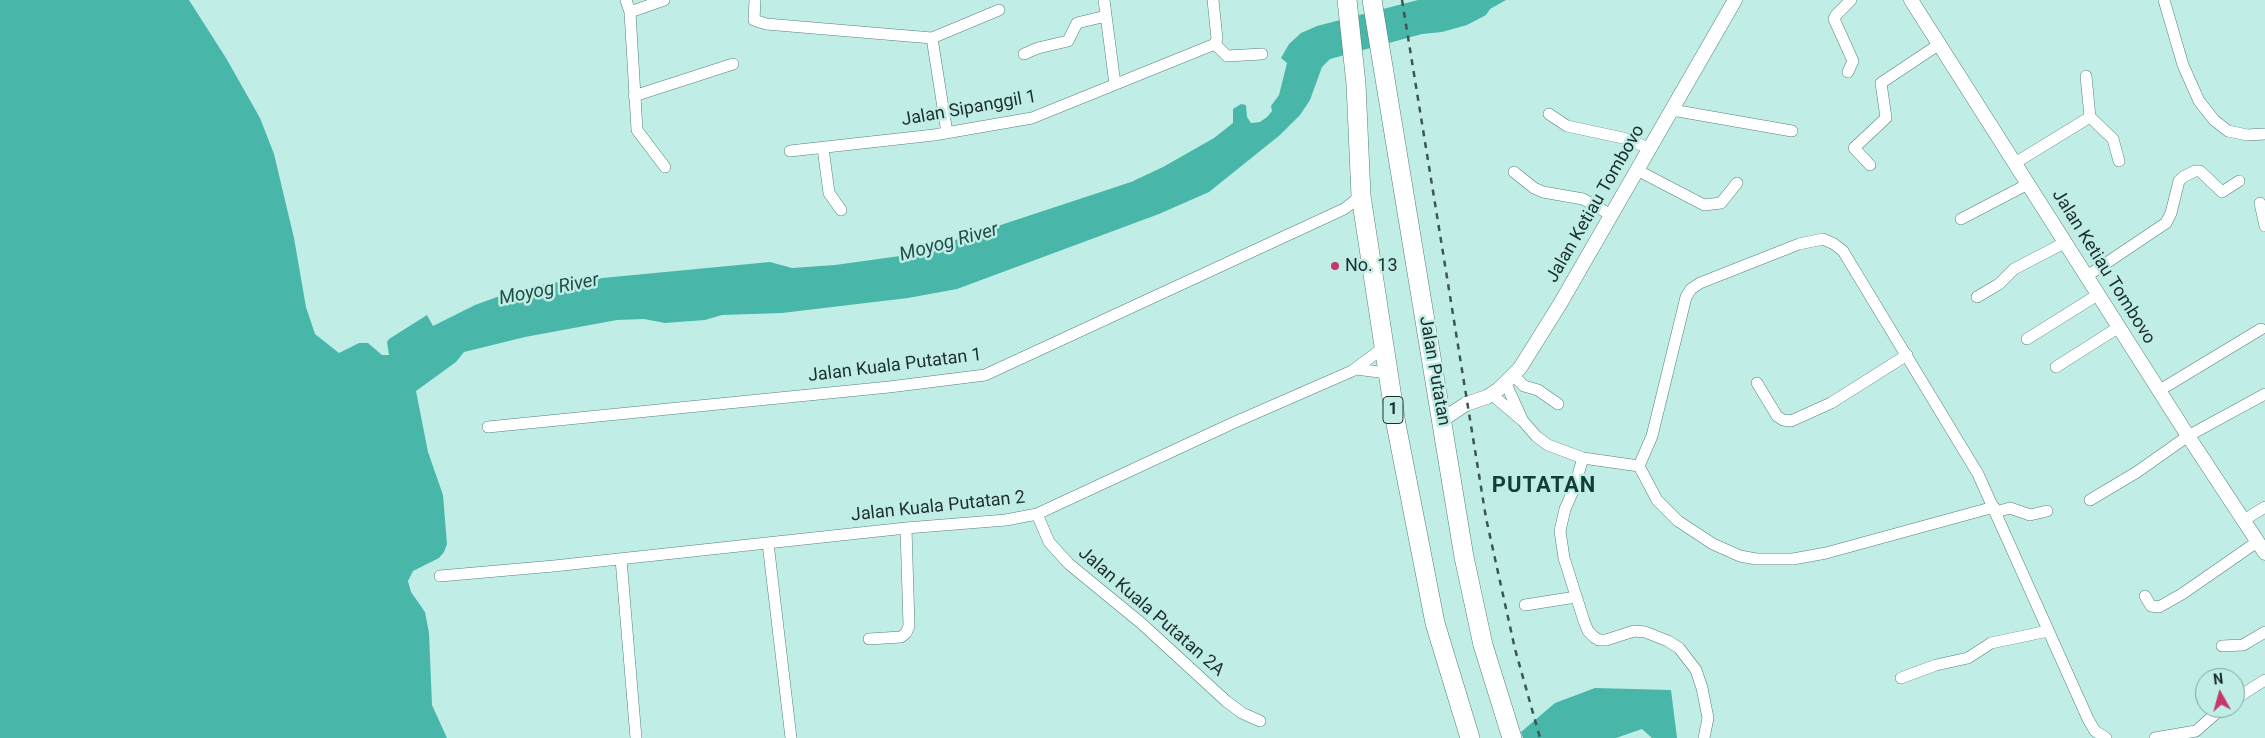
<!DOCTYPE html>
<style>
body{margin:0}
#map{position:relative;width:2265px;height:738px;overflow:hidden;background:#c0eee7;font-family:Roboto,sans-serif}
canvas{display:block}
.north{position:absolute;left:2195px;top:668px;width:50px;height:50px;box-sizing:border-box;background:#c0eee7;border:1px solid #7fa29c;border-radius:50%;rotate:353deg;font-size:14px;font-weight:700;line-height:20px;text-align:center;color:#1d2f2c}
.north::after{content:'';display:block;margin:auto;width:18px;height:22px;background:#c53869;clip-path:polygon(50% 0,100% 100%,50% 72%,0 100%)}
</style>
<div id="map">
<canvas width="2265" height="738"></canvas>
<div class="north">N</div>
</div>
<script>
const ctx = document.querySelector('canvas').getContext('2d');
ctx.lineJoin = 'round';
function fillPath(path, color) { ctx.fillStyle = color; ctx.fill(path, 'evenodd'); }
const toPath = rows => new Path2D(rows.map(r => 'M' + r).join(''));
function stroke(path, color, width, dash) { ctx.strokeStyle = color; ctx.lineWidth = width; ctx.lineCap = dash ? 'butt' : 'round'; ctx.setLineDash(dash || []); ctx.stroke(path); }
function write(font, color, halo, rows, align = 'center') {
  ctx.font = font + ' Roboto,sans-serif'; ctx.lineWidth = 5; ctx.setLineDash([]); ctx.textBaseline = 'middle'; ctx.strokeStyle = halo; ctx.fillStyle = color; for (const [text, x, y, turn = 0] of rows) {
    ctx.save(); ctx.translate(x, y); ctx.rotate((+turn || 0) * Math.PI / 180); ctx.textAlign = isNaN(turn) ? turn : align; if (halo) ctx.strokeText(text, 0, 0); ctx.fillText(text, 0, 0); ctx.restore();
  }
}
fillPath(toPath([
 [0,0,189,0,226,58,260,118,274,154,294,238,306,307,315,334,339,353,359,343,368,343,382,355,389,355,387,342,389,339,427,315,433,326,475,305,508,293,550,283,770,262,792,268,835,265,900,256,934,247,1131,182,1163,167,1214,138,1233,123,1233,109,1241,104,1246,105,1247,117,1251,123,1260,122,1267,117,1272,111,1271,106,1279,95,1287,63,1281,58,1289,44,1301,33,1317,26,1418,0,1506,0,1490,9,1486,15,1467,25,1442,32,1422,34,1330,59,1322,67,1310,100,1300,115,1280,135,1209,192,1159,214,957,289,908,298,782,313,722,315,705,320,665,323,644,319,617,320,525,337,464,352,456,362,416,391,428,452,443,495,447,544,444,552,439,558,413,571,408,581,411,592,425,612,429,633,432,705,447,738,0,738],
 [1595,688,1671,690,1677,738,1652,738,1642,729,1616,738,1523,738,1521,732,1555,703]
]), '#48b7a9');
const minor = toPath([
 [626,0,630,12,637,130,665,167],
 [755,0,754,20,766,24,932,38,947,133],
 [1104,0,1115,84],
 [1213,0,1217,39,1215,44],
 [2164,0,2183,65,2199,101,2214,120,2228,131,2247,135,2265,134],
 [630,12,664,0],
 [932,38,999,10],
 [1215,44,1227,56,1262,54],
 [1024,54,1038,48,1068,41,1077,23,1106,16],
 [1848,72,1853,61,1834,19,1836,15,1851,0],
 [634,96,733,64],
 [1672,110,1792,131],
 [1549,114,1567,126,1623,138,1649,148],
 [2090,117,2113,139,2119,161],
 [823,148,829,193,841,210],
 [790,151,934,135,1032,118,1215,44],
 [2015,163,2090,117,2086,76],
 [1870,165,1854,148,1886,118,1881,83,1938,45],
 [1637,170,1704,205,1721,203,1737,183],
 [1514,172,1534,188,1543,192,1583,199,1611,215],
 [2260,203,2265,226],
 [1961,219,2028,184],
 [2087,276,2166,223,2171,213,2179,181,2183,177,2195,171,2200,171,2222,192,2239,181],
 [1977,297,1999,284,2014,269,2066,242],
 [2027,339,2099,294],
 [2056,367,2119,327],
 [1356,369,1387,373],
 [1514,376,1524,386,1538,390,1558,404],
 [1757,383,1777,416,1783,420,1791,421,1831,403,1907,355],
 [1506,384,1522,419],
 [2160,390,2261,329],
 [1491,394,1523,421,1536,436,1548,445,1583,458,1639,466],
 [488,427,889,387,985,375,1344,209,1361,196],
 [1583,458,1573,491,1565,509,1560,531,1564,558,1584,621,1588,631,1594,637,1599,640,1606,640,1634,631,1645,632,1668,641,1679,648,1696,670,1702,688,1708,718,1704,738],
 [1639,466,1652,436,1686,297,1691,289,1700,283,1799,244,1823,239,1834,244,1843,251,1978,474,2088,719,2095,731,2106,738],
 [1639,466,1657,500,1678,521,1713,544,1740,556,1756,559,1793,559,1826,553,1994,507],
 [2090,500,2137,472,2188,436,2265,394],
 [1996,512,2010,508,2030,515,2047,511],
 [1037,514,1049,542,1069,564,1141,623,1226,701,1242,713,1260,721],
 [2244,520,2265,507],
 [768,543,791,738],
 [621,559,636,738],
 [440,576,554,566,906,528,1006,520,1037,514,1233,423,1352,371,1383,348],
 [2145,596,2151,606,2159,607,2182,594,2257,542],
 [1525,605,1576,597],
 [869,639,901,637,906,633,909,626,906,528],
 [2222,646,2243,645,2265,632],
 [1901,678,1936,665,1968,658,1991,643,2048,631],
 [2235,699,2265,680],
 [2155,738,2196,731,2222,708]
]);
const tertiary = toPath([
 [1911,0,2188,436,2265,553],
 [1442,420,1466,404,1487,397,1499,389,1520,368,1560,304,1735,0]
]);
const trunk = toPath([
 [1347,0,1356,84,1361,196,1396,424,1435,623,1470,738],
 [1372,0,1464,557,1483,645,1512,738]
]);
stroke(minor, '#558079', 12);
stroke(tertiary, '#558079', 15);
stroke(trunk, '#558079', 20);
stroke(minor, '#fff', 11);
stroke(tertiary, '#fff', 14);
stroke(trunk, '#fff', 19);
stroke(toPath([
 [1402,0,1486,518,1515,649,1540,738]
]), '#3e5552', 2.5, [6, 6]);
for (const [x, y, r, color] of [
 [1335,266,5,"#c53869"]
]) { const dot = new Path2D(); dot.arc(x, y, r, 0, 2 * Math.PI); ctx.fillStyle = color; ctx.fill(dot); stroke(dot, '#c0eee7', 2); }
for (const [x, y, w] of [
 [1393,410,20]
]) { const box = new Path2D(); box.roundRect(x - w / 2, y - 13.5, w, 27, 4); ctx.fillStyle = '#c0eee7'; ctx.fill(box); stroke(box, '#1d2f2c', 1); }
write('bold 16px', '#1d2f2c', null, [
 ["1",1393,410]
]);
write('18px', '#1d2f2c', '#c0eee7', [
 ["Jalan Sipanggil 1",969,109,-10],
 ["Jalan Ketiau Tombovo",1596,204,-60],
 ["Jalan Ketiau Tombovo",2103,267,58],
 ["Jalan Kuala Putatan 1",895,366,-7],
 ["Jalan Putatan",1434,371,80],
 ["Jalan Kuala Putatan 2",938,507,-6],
 ["Jalan Kuala Putatan 2A",1151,612,41]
]);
write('18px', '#1d2f2c', '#c0eee7', [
 ["No. 13",1345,266]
], 'left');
write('italic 19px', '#204f49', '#c0eee7', [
 ["Moyog River",949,243,-15],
 ["Moyog River",549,290,-11]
]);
ctx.letterSpacing = '1px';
write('bold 22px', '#113e38', '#c0eee7', [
 ["PUTATAN",1544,486]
]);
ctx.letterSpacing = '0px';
</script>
